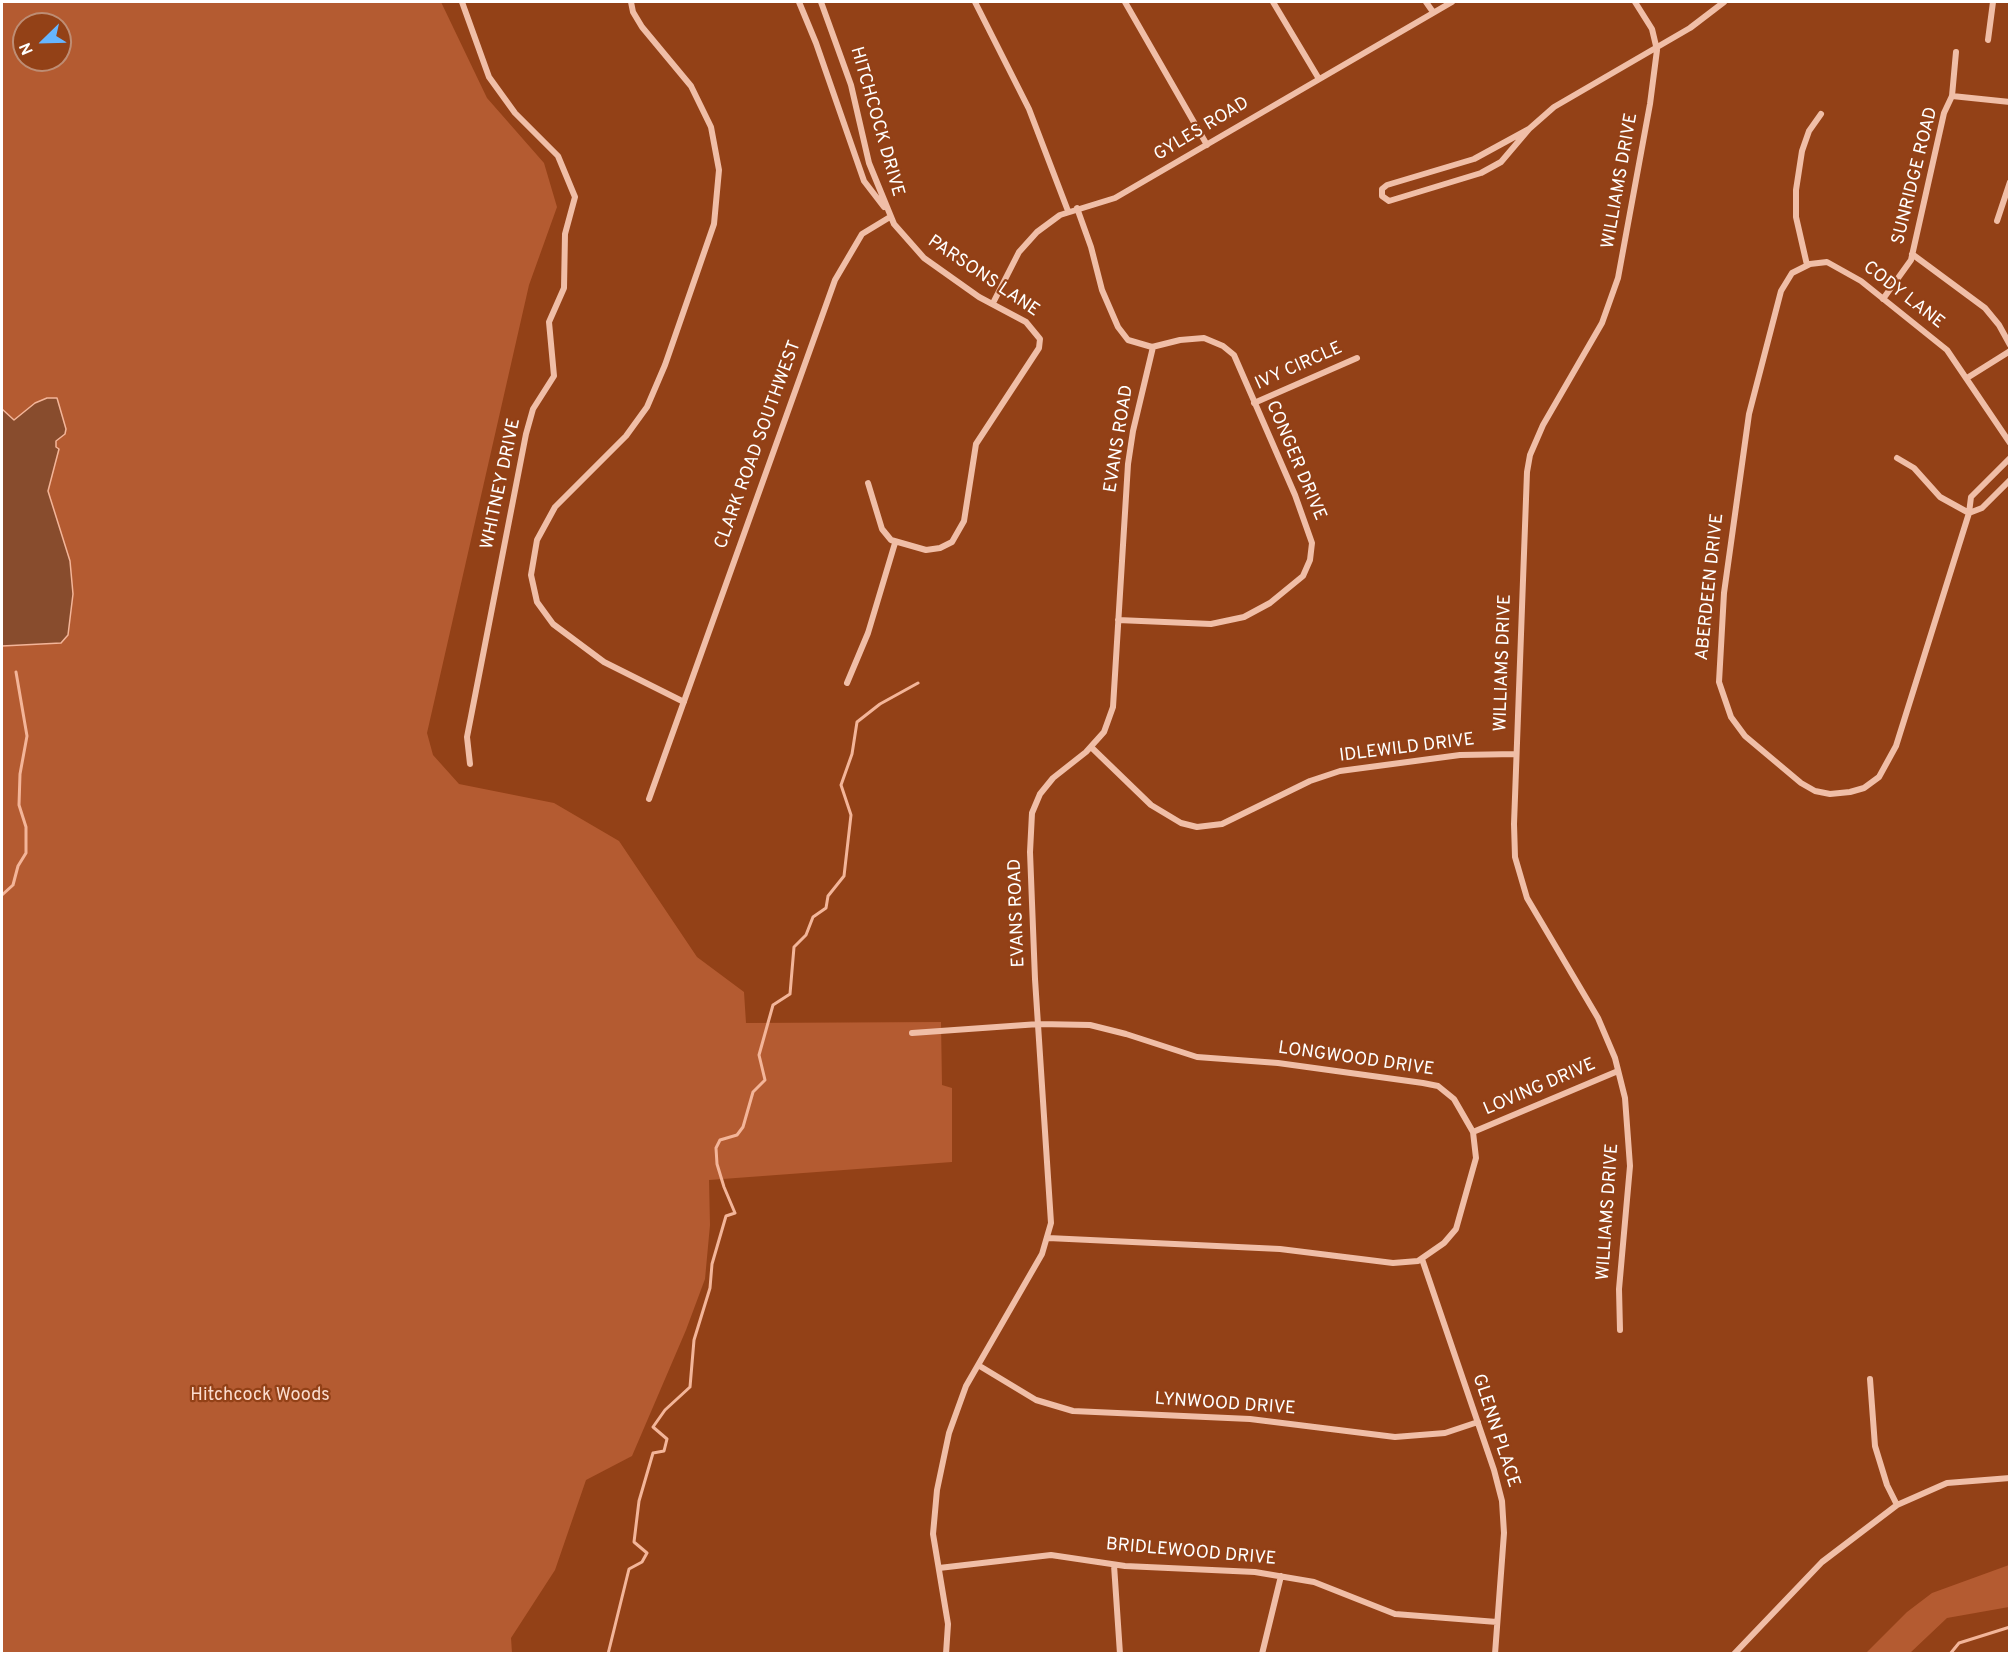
<!DOCTYPE html>
<style>
body{margin:0}
#map{position:relative;width:2011px;height:1655px;overflow:hidden;background:#934117;font-family:Overpass,sans-serif}
canvas{display:block}
.frame{position:absolute;inset:0;border:3px solid #fff;pointer-events:none}
.north{position:absolute;left:12px;top:12px;width:60px;height:60px;box-sizing:border-box;background:#934117;border:2px solid #be8d74;border-radius:50%;rotate:247deg;font-size:16px;font-weight:700;line-height:24px;text-align:center;color:#fff}
.north::after{content:'';display:block;margin:auto;width:21px;height:27px;background:#66b5ff;clip-path:polygon(50% 0,100% 100%,50% 72%,0 100%)}
</style>
<div id="map">
<canvas width="2011" height="1655"></canvas>
<div class="frame"></div>
<div class="north">N</div>
</div>
<script>
const ctx = document.querySelector('canvas').getContext('2d');
ctx.lineJoin = 'round';
function fillPath(path, color) { ctx.fillStyle = color; ctx.fill(path, 'evenodd'); }
const toPath = rows => new Path2D(rows.map(r => 'M' + r).join(''));
function stroke(path, color, width, dash) { ctx.strokeStyle = color; ctx.lineWidth = width; ctx.lineCap = dash ? 'butt' : 'round'; ctx.setLineDash(dash || []); ctx.stroke(path); }
function write(font, color, halo, rows, align = 'center') {
  ctx.font = font + ' Overpass,sans-serif'; ctx.lineWidth = 4.5; ctx.setLineDash([]); ctx.textBaseline = 'middle'; ctx.strokeStyle = halo; ctx.fillStyle = color; for (const [text, x, y, turn = 0] of rows) {
    ctx.save(); ctx.translate(x, y); ctx.rotate((+turn || 0) * Math.PI / 180); ctx.textAlign = isNaN(turn) ? turn : align; if (halo) ctx.strokeText(text, 0, 0); ctx.fillText(text, 0, 0); ctx.restore();
  }
}
fillPath(toPath([
 [2,2,441,2,487,98,544,163,557,207,529,285,427,733,433,755,459,784,554,803,619,841,697,957,744,992,746,1023,941,1022,942,1085,952,1088,952,1162,709,1180,710,1225,705,1279,686,1330,632,1456,586,1480,555,1570,511,1638,512,1653,2,1654],
 [24,24,60,24,60,60,24,60],
 [2009,1565,2009,1607,1947,1618,1910,1653,1866,1653,1907,1612,1932,1593]
]), '#b45b31');
const water = toPath([
 [47,398,57,398,66,429,65,434,56,441,56,447,59,449,48,491,70,561,73,594,68,635,61,643,2,646,2,409,14,420,35,403,47,398]
]);
fillPath(water, '#884c2d');
stroke(water, '#f3b599', 1.5);
stroke(toPath([
 [2,895,13,885,18,866,26,853,26,827,19,805,20,774,27,736,16,672],
 [608,1654,629,1569,642,1562,647,1553,634,1542,639,1501,653,1453,664,1451,667,1439,653,1427,665,1410,690,1387,694,1340,710,1288,712,1264,726,1216,735,1213,724,1187,717,1164,716,1148,720,1140,737,1135,743,1127,753,1092,765,1080,759,1055,773,1005,790,994,794,947,806,935,813,917,826,908,828,896,844,876,851,815,841,785,852,754,857,722,880,704,918,683],
 [1950,1654,1959,1643,2010,1627]
]), '#f3b599', 3);
stroke(toPath([
 [462,2,489,77,515,113,558,156,575,197,565,234,564,288,549,322,554,376,533,409,526,434,467,737,470,764],
 [631,2,633,12,642,27,691,86,711,127,719,170,714,224,665,365,647,407,626,436,555,507,537,540,531,575,537,602,553,624,604,662,684,702],
 [799,2,816,43,864,181,884,207],
 [821,2,851,85,869,163,894,224,924,258,979,297,1026,322,1040,339,1039,348,976,444,964,521,952,542,940,548,926,550,891,540,882,529,868,483],
 [975,2,1029,109,1068,211],
 [1125,2,1207,145],
 [1273,2,1319,79],
 [1426,2,1433,12],
 [1988,40,1993,2],
 [1952,96,2010,102],
 [1529,129,1501,162,1481,173,1389,201,1382,196,1382,189,1387,185,1474,159,1529,129],
 [1529,129,1554,107,1690,28,1724,2],
 [1077,208,1091,247,1102,290,1118,327,1128,340,1152,347,1180,340,1204,338,1223,346,1234,355,1295,495,1312,543,1310,560,1303,576,1270,603,1244,617,1211,624,1118,620],
 [1997,221,2010,182],
 [1912,254,1985,308,1999,325,2010,345],
 [1807,265,1796,217,1796,190,1802,151,1809,131,1821,114],
 [1883,299,1911,260,1944,113,1952,96,1956,52],
 [993,303,1019,252,1037,232,1060,215,1115,198,1452,2],
 [1967,378,2010,351],
 [1254,403,1357,358],
 [2010,443,1947,350,1861,281,1827,262,1810,264,1792,273,1781,291,1749,414,1724,593,1719,682,1731,717,1745,736,1801,783,1815,791,1830,794,1850,792,1864,788,1879,777,1896,746,1969,513,1982,508,2010,480],
 [1897,458,1914,468,1940,497,1969,513,1971,497,2010,458],
 [847,683,868,633,895,543],
 [1091,747,1151,805,1181,823,1197,827,1222,824,1310,781,1340,771,1460,755,1516,754],
 [649,799,835,280,862,234,890,217],
 [912,1033,1039,1024,1090,1025,1126,1034,1197,1057,1278,1063,1423,1083,1438,1086,1454,1099,1473,1132,1476,1158,1456,1229,1444,1243,1418,1261,1393,1263,1280,1249,1048,1238],
 [1473,1132,1618,1071],
 [1422,1259,1494,1470,1502,1501,1504,1533,1495,1654],
 [1620,1330,1619,1289,1630,1166,1625,1098,1615,1058,1598,1018,1527,898,1515,857,1514,824,1527,472,1530,455,1543,425,1602,323,1618,278,1650,104,1657,50,1652,29,1635,2],
 [978,1365,1036,1400,1073,1411,1250,1419,1395,1437,1445,1433,1478,1422],
 [1870,1379,1875,1446,1887,1485,1897,1505],
 [1114,1565,1120,1654],
 [939,1568,1051,1555,1125,1566,1255,1572,1314,1582,1395,1614,1497,1622],
 [946,1654,948,1624,933,1534,937,1490,949,1433,966,1386,1042,1254,1051,1223,1035,979,1030,852,1032,813,1040,794,1053,778,1086,752,1104,732,1113,707,1128,464,1133,431,1153,347],
 [1262,1654,1281,1576],
 [1734,1654,1822,1562,1897,1505,1947,1483,2010,1478]
]), '#f0bea7', 6);
write('18px', '#fff', '#934117', [
 ["HITCHCOCK DRIVE",876,122,74],
 ["GYLES ROAD",1202,130,-31],
 ["SUNRIDGE ROAD",1916,176,-76],
 ["WILLIAMS DRIVE",1621,181,-80],
 ["PARSONS LANE",983,277,34],
 ["CODY LANE",1903,296,38],
 ["IVY CIRCLE",1299,367,-24],
 ["EVANS ROAD",1120,439,-81],
 ["CLARK ROAD SOUTHWEST",759,445,-70],
 ["CONGER DRIVE",1295,461,67],
 ["WHITNEY DRIVE",502,484,-78],
 ["ABERDEEN DRIVE",1711,587,-84],
 ["WILLIAMS DRIVE",1504,663,-88],
 ["IDLEWILD DRIVE",1407,749,-7],
 ["EVANS ROAD",1018,913,-92],
 ["LONGWOOD DRIVE",1356,1060,8],
 ["LOVING DRIVE",1540,1088,-23],
 ["WILLIAMS DRIVE",1609,1212,-86],
 ["LYNWOOD DRIVE",1225,1405,4],
 ["GLENN PLACE",1495,1431,72],
 ["BRIDLEWOOD DRIVE",1191,1553,5]
]);
write('18px', '#fbdcce', '#934117', [
 ["Hitchcock Woods",260,1396]
]);
</script>
